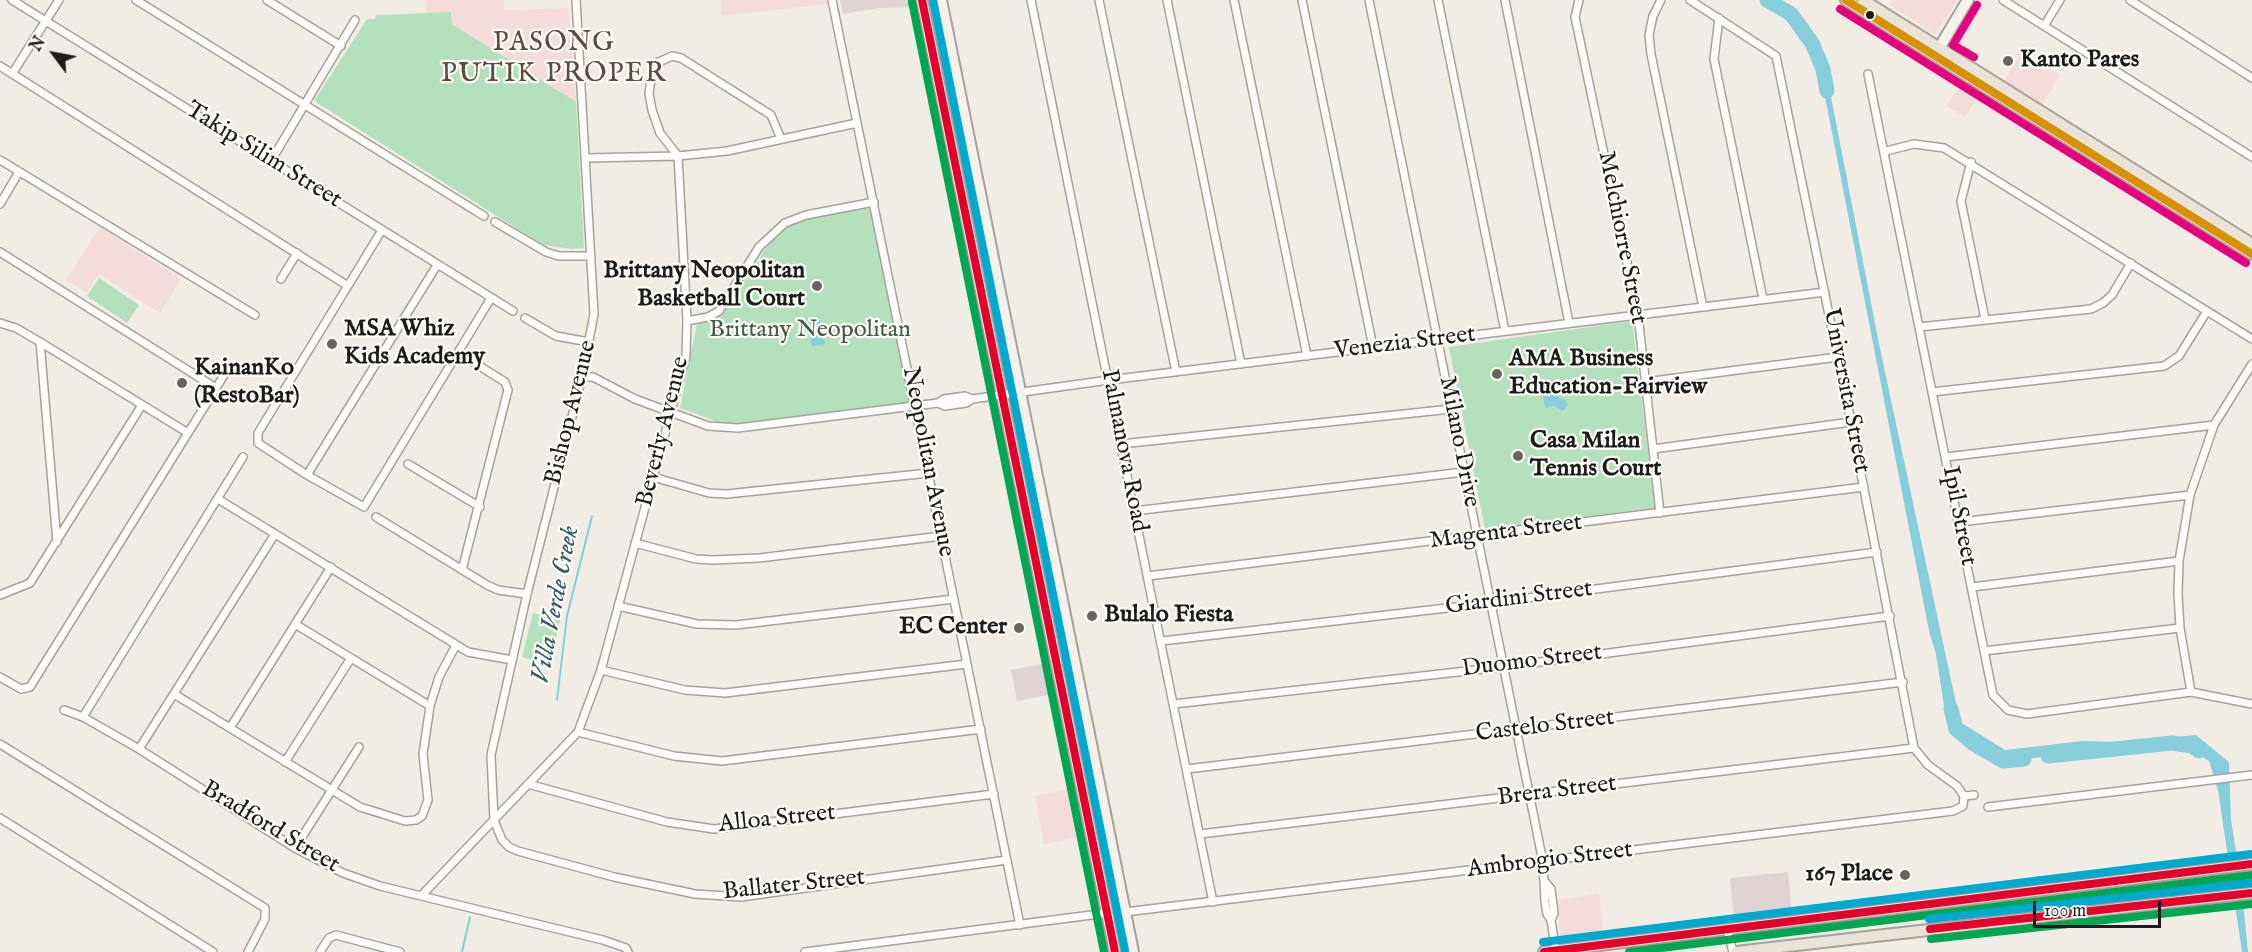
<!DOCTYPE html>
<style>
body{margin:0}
#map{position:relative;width:2252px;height:952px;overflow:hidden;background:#f1ede4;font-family:"IM FELL English",serif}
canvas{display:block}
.north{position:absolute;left:24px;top:24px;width:60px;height:60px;-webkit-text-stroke:4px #fdfcf7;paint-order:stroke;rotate:302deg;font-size:16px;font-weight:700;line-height:24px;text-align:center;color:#1c1c1c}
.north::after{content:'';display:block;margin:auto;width:21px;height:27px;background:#1c1c1c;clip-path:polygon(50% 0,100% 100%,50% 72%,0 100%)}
.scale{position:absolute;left:2033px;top:901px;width:128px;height:27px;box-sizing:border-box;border:3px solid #1c1c1c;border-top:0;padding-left:8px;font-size:18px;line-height:21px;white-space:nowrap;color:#1c1c1c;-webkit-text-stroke:4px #fdfcf7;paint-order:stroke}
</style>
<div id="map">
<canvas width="2252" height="952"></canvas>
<div class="north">N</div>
<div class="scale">100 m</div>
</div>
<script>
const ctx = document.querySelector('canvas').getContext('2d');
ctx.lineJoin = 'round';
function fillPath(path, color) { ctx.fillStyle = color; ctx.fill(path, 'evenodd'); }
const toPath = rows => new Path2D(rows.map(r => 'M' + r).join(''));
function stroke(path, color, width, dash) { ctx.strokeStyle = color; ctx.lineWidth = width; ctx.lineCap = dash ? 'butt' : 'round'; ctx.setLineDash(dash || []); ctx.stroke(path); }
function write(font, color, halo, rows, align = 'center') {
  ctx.font = font + ' "IM FELL English",serif'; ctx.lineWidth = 4.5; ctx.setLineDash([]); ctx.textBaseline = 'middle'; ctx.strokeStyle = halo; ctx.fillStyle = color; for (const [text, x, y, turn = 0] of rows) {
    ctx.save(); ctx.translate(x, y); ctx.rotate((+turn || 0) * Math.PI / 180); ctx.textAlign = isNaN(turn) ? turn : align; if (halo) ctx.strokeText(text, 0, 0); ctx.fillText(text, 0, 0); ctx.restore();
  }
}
fillPath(toPath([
 [425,0,503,0,504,10,569,8,576,102,452,24,451,12,426,13],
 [721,0,827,0,828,4,721,16],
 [1893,0,1958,0,1935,35,1890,5],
 [2022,52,2060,75,2042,104,2004,81],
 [1963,79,1982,90,1965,117,1947,106],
 [100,227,181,279,160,313,99,274,87,293,66,280],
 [1074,788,1084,836,1044,844,1035,796],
 [1599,894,1603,934,1561,939,1556,900]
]), '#f4dcdb');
fillPath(toPath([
 [840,0,915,0,916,7,880,8,843,14],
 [1046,663,1053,694,1017,701,1011,670],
 [1788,872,1792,913,1734,919,1730,878]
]), '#e0d3d4');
fillPath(toPath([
 [451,12,452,24,576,102,584,248,572,249,543,245,314,101,367,19,375,19,376,15],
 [865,207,871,211,909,402,735,424,718,422,680,408,697,324,719,316,732,301,771,240,796,222],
 [99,278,139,305,127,323,87,296],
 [1632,321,1655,508,1485,529,1449,347],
 [533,613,560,620,550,665,522,657]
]), '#b4e1bb');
fillPath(toPath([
 [1824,73,1827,76,1879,344,1960,722,2005,750,2083,741,2118,742,2196,735,2229,762,2231,820,2241,882,2248,952,2242,952,2218,790,2209,761,2185,746,2168,742,2009,761,1989,756,1954,727,1944,706,1936,654,1929,631,1822,81],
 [819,316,825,344,812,346,807,319],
 [1555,379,1559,398,1565,400,1568,405,1563,411,1554,406,1545,408,1540,382]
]), '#88cddc');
stroke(toPath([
 [557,700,567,616,592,516],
 [462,952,470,917]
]), '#88cddc', 2);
stroke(toPath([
 [1767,0,1791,14,1812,43,1823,69,1827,91],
 [1951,709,1956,729,1974,744,2003,761,2024,759],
 [2048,756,2172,743,2192,746,2199,751]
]), '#88cddc', 15);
const street = toPath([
 [12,0,513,311],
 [136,0,484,216],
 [267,0,341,46],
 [576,0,594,314,582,377,527,594,491,755,494,820,502,840,509,847,518,851,614,877,695,894,741,897,1007,860],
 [832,0,1020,925],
 [1031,0,1213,902],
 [1099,0,1176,372],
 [1167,0,1241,364],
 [1234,0,1307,356],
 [1302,0,1373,347],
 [1369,0,1543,862,1545,902,1547,914,1551,920,1556,952],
 [1438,0,1505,331],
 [1505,0,1569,323],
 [1579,0,1575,17,1638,315,1660,513],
 [1661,0,1653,16,1649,35,1651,54,1703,307],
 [1690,0,1776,56,1851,422,1914,748,1928,765,1957,786,1964,796,1974,795],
 [2003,0,2252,157],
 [2130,0,2252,78],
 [1719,18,1714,59,1763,299],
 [2044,26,2060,0],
 [0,66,348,286],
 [12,74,59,0],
 [1868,74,1993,695,2008,710,2027,714,2191,692,2252,704],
 [1886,151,1914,144,1944,148,2252,339],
 [586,158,678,156,727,151,857,123],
 [0,160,255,315],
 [271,161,355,20],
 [1971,162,1961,201,1985,319],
 [0,204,19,172],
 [495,222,546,252,559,256,591,256],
 [382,230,258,433,258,443,307,475,364,507,491,298],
 [0,252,216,388],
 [281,279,297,253],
 [525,318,556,336,589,342],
 [687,321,708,317,719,311,759,247,785,223,806,215,874,202],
 [0,323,16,328,40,342,188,433],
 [1919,327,2091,309,2103,303,2112,295,2131,263],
 [40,342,57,542],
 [582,377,593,377,635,399,708,426,738,428,938,403,945,406,966,403,972,399,1109,380,1825,292],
 [1645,382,1838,357],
 [1932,392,2164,366,2179,356,2207,311],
 [938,403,944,399,965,396,972,399],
 [1121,444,1451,409],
 [1653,449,1851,422],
 [1946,457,2214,425],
 [408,464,480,507],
 [307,475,437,265],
 [653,477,709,493,727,494,929,473],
 [218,499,468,652,512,660],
 [1134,511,1464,472],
 [376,517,487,585,498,590,527,594],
 [1960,522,2190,495],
 [635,543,696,559,713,560,759,558,942,536],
 [462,570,508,390,505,382,470,360],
 [1148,576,1864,487],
 [1972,587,2179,561],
 [0,595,30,583,142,405],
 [618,606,697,624,736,625,954,599],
 [295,624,430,706],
 [1162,641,1490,603,1877,552],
 [1984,651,2180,628],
 [601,670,685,690,725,693,967,664],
 [0,677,21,689,30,687,226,372],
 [2191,692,2180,628,2178,594,2179,561,2190,495,2214,425,2252,364],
 [174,694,360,807,405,821,416,820,422,816,428,800,423,754,430,706,439,677,456,645],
 [1174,704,1502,667,1890,616],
 [64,710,83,717,139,749,295,848,343,873,380,886,603,940,626,948,628,952],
 [83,717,243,457],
 [230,728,331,567],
 [578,732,674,756,722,761,981,729],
 [0,744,265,908,265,919,248,952],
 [139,749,275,534],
 [285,762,351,658],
 [1187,769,1903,682],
 [528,784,667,822,714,829,994,794],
 [1988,807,2252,775],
 [0,818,213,952],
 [1200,834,1914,748],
 [295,848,359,747],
 [1546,883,1551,889,1554,913,1551,920],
 [421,896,578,732,601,670,686,356,687,321,678,156,660,133,652,110,649,93,653,68,659,62,672,56,681,58,771,115,781,139],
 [1125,912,1953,811,1963,806,1964,796],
 [1727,929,1733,952],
 [320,952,329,938,336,935,400,952],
 [805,952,1107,913]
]);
const secondary = toPath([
 [922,0,1115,952],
 [941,0,1133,952],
 [1935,55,1968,0]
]);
const primary = toPath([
 [1846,0,2252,254],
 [1863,0,2252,244],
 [1544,952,2252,864],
 [1736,952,2252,893]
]);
stroke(street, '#a5a29d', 10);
stroke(secondary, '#a5a29d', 14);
stroke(primary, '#a5a29d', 14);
stroke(street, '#fdfcfb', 7);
stroke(secondary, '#f5f2ec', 10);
stroke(primary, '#eae4d8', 10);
stroke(toPath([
 [922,0,1115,952],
 [1930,929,2252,893],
 [1544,952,2252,864]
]), '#e4002b', 8);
stroke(toPath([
 [912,2,1104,952],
 [1931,939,2252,904],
 [1629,952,2252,875]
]), '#00a651', 8);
stroke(toPath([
 [933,0,1125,950],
 [1929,919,2251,883],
 [1543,942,2251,854]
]), '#00a9ce', 8);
stroke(toPath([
 [1846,0,2252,254]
]), '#d69104', 8);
stroke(toPath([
 [1840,9,2246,263],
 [1974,57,1953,45,1977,5]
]), '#e5007d', 8);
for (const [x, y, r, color] of [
 [1870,15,5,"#1c1c1c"],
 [2008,61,6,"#676562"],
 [817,286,6,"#676562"],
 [332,344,6,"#676562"],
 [1497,374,6,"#676562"],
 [182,383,6,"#676562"],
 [1518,456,6,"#676562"],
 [1092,616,6,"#676562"],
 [1019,628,6,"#676562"],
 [1905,875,6,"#676562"]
]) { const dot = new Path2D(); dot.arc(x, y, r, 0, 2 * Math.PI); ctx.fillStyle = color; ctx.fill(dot); stroke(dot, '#fdfcf7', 2); }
write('bold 24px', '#1c1c1c', '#fdfcf7', [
 ["Kanto Pares",2020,61],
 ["Brittany Neopolitan",805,272,"right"],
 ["Basketball Court",805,300,"right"],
 ["MSA Whiz",344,330],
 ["Kids Academy",344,358],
 ["AMA Business",1509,360],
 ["Education-Fairview",1509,388],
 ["KainanKo",194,369],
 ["(RestoBar)",194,397],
 ["Casa Milan",1530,442],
 ["Tennis Court",1530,470],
 ["Bulalo Fiesta",1104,616],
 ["EC Center",1007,628,"right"],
 ["167 Place",1893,875,"right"]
], 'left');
write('24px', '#1c1c1c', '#fdfcf7', [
 ["Takip Silim Street",263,156,32],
 ["Melchiorre Street",1621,238,79],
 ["Venezia Street",1405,344,-7],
 ["Universita Street",1845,391,79],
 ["Bishop Avenue",572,413,-76],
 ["Beverly Avenue",664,432,-76],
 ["Milano Drive",1458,442,79],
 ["Palmanova Road",1123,451,79],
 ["Neopolitan Avenue",927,462,79],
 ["Ipil Street",1958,516,79],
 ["Magenta Street",1506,533,-7],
 ["Giardini Street",1519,599,-7],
 ["Duomo Street",1532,662,-7],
 ["Castelo Street",1545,727,-7],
 ["Brera Street",1557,792,-7],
 ["Alloa Street",777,820,-6],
 ["Bradford Street",270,828,31],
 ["Ambrogio Street",1550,861,-7],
 ["Ballater Street",794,886,-6]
]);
write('24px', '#405d48', '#fdfcf7', [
 ["Brittany Neopolitan",810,331]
]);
write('italic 26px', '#355d68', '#fdfcf7', [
 ["Villa Verde Creek",557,605,-79]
]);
ctx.letterSpacing = '1.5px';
write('27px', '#5b4b41', '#fdfcf7', [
 ["PASONG",554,44],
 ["PUTIK PROPER",554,75]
]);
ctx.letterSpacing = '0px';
</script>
